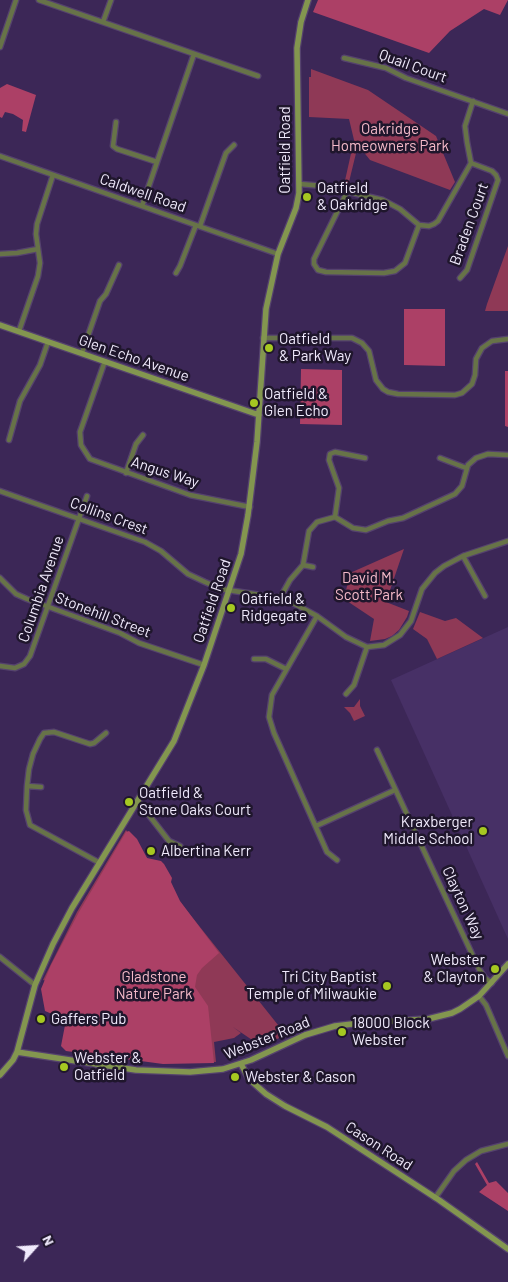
<!DOCTYPE html>
<style>
body{margin:0}
#map{position:relative;width:508px;height:1282px;overflow:hidden;background:#3c2757;font-family:Barlow,sans-serif}
canvas{display:block}
.north{position:absolute;left:10px;top:1222px;width:50px;height:50px;-webkit-text-stroke:4px #1f162c;paint-order:stroke;rotate:64deg;font-size:14px;font-weight:700;line-height:20px;text-align:center;color:#f0eafc}
.north::after{content:'';display:block;margin:auto;width:18px;height:22px;background:#f0eafc;clip-path:polygon(50% 0,100% 100%,50% 72%,0 100%)}
</style>
<div id="map">
<canvas width="508" height="1282"></canvas>
<div class="north">N</div>
</div>
<script>
const ctx = document.querySelector('canvas').getContext('2d');
ctx.lineJoin = 'round';
function fillPath(path, color) { ctx.fillStyle = color; ctx.fill(path, 'evenodd'); }
const toPath = rows => new Path2D(rows.map(r => 'M' + r).join(''));
function stroke(path, color, width, dash) { ctx.strokeStyle = color; ctx.lineWidth = width; ctx.lineCap = dash ? 'butt' : 'round'; ctx.setLineDash(dash || []); ctx.stroke(path); }
function write(font, color, halo, rows, align = 'center') {
  ctx.font = font + ' Barlow,sans-serif'; ctx.lineWidth = 5; ctx.setLineDash([]); ctx.textBaseline = 'middle'; ctx.strokeStyle = halo; ctx.fillStyle = color; for (const [text, x, y, turn = 0] of rows) {
    ctx.save(); ctx.translate(x, y); ctx.rotate((+turn || 0) * Math.PI / 180); ctx.textAlign = isNaN(turn) ? turn : align; if (halo) ctx.strokeText(text, 0, 0); ctx.fillText(text, 0, 0); ctx.restore();
  }
}
fillPath(toPath([
 [508,627,508,939,391,680]
]), '#473066');
fillPath(toPath([
 [311,69,368,90,436,136,455,182,450,190,370,160,358,145,348,186,344,185,354,140,349,119,309,117,309,77,311,77],
 [508,246,508,311,485,311,487,304],
 [404,549,386,602,409,611,407,617,399,630,392,636,385,639,370,641,374,619,344,599,350,573],
 [420,612,445,621,456,618,483,638,437,659,427,639,413,629],
 [360,699,360,706,365,716,354,721,350,713,344,707,354,707],
 [126,830,184,907,286,1035,261,1046,233,1027,241,1033,234,1038,214,1042,216,1062,140,1059,80,992,43,980,77,912]
]), '#8f3956');
fillPath(toPath([
 [318,0,508,0,500,15,484,9,450,31,429,53,313,12],
 [7,84,36,95,26,132,22,131,23,120,13,114,5,112,2,118,0,117,0,88],
 [404,309,445,309,445,366,404,365],
 [301,369,342,370,342,425,300,424],
 [505,371,508,371,508,427,505,426],
 [129,831,137,839,147,858,161,861,164,864,172,878,171,882,180,901,219,953,202,968,197,975,195,987,208,1006,214,1063,163,1064,66,1051,61,1046,66,1020,45,1011,41,989,51,965,79,912,126,832],
 [477,1162,489,1183,496,1181,508,1193,508,1211,479,1192,487,1185,475,1164]
]), '#ac4066');
const street = toPath([
 [39,0,258,76],
 [103,22,111,0],
 [0,47,16,0],
 [344,58,386,68,406,78,508,114],
 [116,122,113,146,117,149,157,162],
 [0,156,278,254],
 [300,184,323,186,383,200,400,209,419,225,429,226,434,224,438,221,471,163,467,142,465,126,473,101],
 [347,192,314,259,314,264,318,270,326,272,384,273,395,271,405,263,419,225],
 [142,206,194,54],
 [200,226,226,153,234,145],
 [0,254,17,253,38,249],
 [176,273,180,266,196,225],
 [460,278,467,270,498,180,496,175,492,171,471,163],
 [19,331,38,276,40,263,36,234,37,224,53,175],
 [263,338,352,338,362,343,369,351,376,380,383,389,388,392,398,394,455,395,462,393,472,384,475,375,476,359,482,348,492,341,508,339],
 [82,353,100,301,106,294,119,265],
 [105,361,80,432,81,445,90,459,190,495,250,507],
 [9,440,20,401,40,365,48,342],
 [440,458,466,468],
 [126,473,136,444,143,435],
 [0,491,145,542,161,551,188,574,205,582,221,589,280,598,293,603,317,616,346,637,367,647,384,645,400,635,411,621,422,589,435,573,444,566,463,556,508,541],
 [335,517,339,488,329,460,330,454,335,452,365,458],
 [463,556,485,596],
 [303,565,313,567],
 [0,578,16,594,27,599,120,633,139,643,204,665],
 [280,598,290,580,303,565,309,531,317,522,335,517,353,528,366,530,388,521,403,518,455,494,462,486,468,465,476,458,488,454,508,455],
 [317,616,272,695,269,717,274,733,327,852,337,860],
 [254,659,266,659,286,669],
 [0,666,15,668,24,664,30,656,87,496],
 [346,694,354,685,367,647],
 [377,750,479,969,485,978,492,983],
 [27,786,41,787],
 [138,801,169,841,180,846],
 [316,826,395,790],
 [100,863,30,825,26,810,27,786,29,769,33,754,40,739,44,733,54,732,90,744,94,743,106,733],
 [0,957,35,985],
 [479,996,486,1005,508,1056],
 [435,1198,454,1171,466,1160,481,1151,508,1144]
]);
const secondary = toPath([
 [0,325,259,415],
 [17,1052,136,1070,190,1072,223,1069,251,1060,305,1035,335,1026,361,1023,428,1019,452,1013,460,1009,479,996,508,964],
 [241,1064,249,1079,266,1094,285,1106,327,1127,439,1200,508,1249],
 [0,1075,13,1060,17,1052,35,985,53,944,72,908,174,741,204,665,241,554,248,515,257,442,266,309,278,254,296,208,299,193,297,48,301,22,308,0]
]);
stroke(street, '#55426e', 7);
stroke(secondary, '#55426e', 8);
stroke(street, '#677348', 4.5);
stroke(secondary, '#83964f', 5.5);
for (const [x, y, r, color] of [
 [307,197,5,"#a6c821"],
 [269,348,5,"#a6c821"],
 [254,403,5,"#a6c821"],
 [231,608,5,"#a6c821"],
 [129,802,5,"#a6c821"],
 [483,831,5,"#a6c821"],
 [151,851,5,"#a6c821"],
 [495,969,5,"#a6c821"],
 [387,986,5,"#a6c821"],
 [41,1019,5,"#a6c821"],
 [342,1032,5,"#a6c821"],
 [64,1067,5,"#a6c821"],
 [235,1077,5,"#a6c821"]
]) { const dot = new Path2D(); dot.arc(x, y, r, 0, 2 * Math.PI); ctx.fillStyle = color; ctx.fill(dot); stroke(dot, '#1f162c', 2); }
write('15px', '#f0eafc', '#1f162c', [
 ["Quail Court",413,66,20],
 ["Oatfield Road",285,150,-90],
 ["Caldwell Road",143,193,19],
 ["Braden Court",469,224,-70],
 ["Glen Echo Avenue",134,358,19],
 ["Angus Way",165,472,18],
 ["Collins Crest",109,516,20],
 ["Columbia Avenue",41,589,-71],
 ["Oatfield Road",212,601,-71],
 ["Stonehill Street",103,615,21],
 ["Clayton Way",463,903,65],
 ["Webster Road",267,1038,-22],
 ["Cason Road",379,1146,33]
]);
write('15px', '#f5bac9', '#1f162c', [
 ["Oakridge",390,129],
 ["Homeowners Park",390,146],
 ["David M.",369,578],
 ["Scott Park",369,595],
 ["Gladstone",154,977],
 ["Nature Park",154,994]
]);
write('15px', '#f0eafc', '#1f162c', [
 ["Oatfield",317,188],
 ["& Oakridge",317,205],
 ["Oatfield",279,339],
 ["& Park Way",279,356],
 ["Oatfield &",264,394],
 ["Glen Echo",264,411],
 ["Oatfield &",241,599],
 ["Ridgegate",241,616],
 ["Oatfield &",139,793],
 ["Stone Oaks Court",139,810],
 ["Kraxberger",473,822,"right"],
 ["Middle School",473,839,"right"],
 ["Albertina Kerr",161,851],
 ["Webster",485,960,"right"],
 ["& Clayton",485,977,"right"],
 ["Tri City Baptist",377,977,"right"],
 ["Temple of Milwaukie",377,994,"right"],
 ["Gaffers Pub",51,1019],
 ["18000 Block",352,1023],
 ["Webster",352,1040],
 ["Webster &",74,1058],
 ["Oatfield",74,1075],
 ["Webster & Cason",245,1077]
], 'left');
</script>
